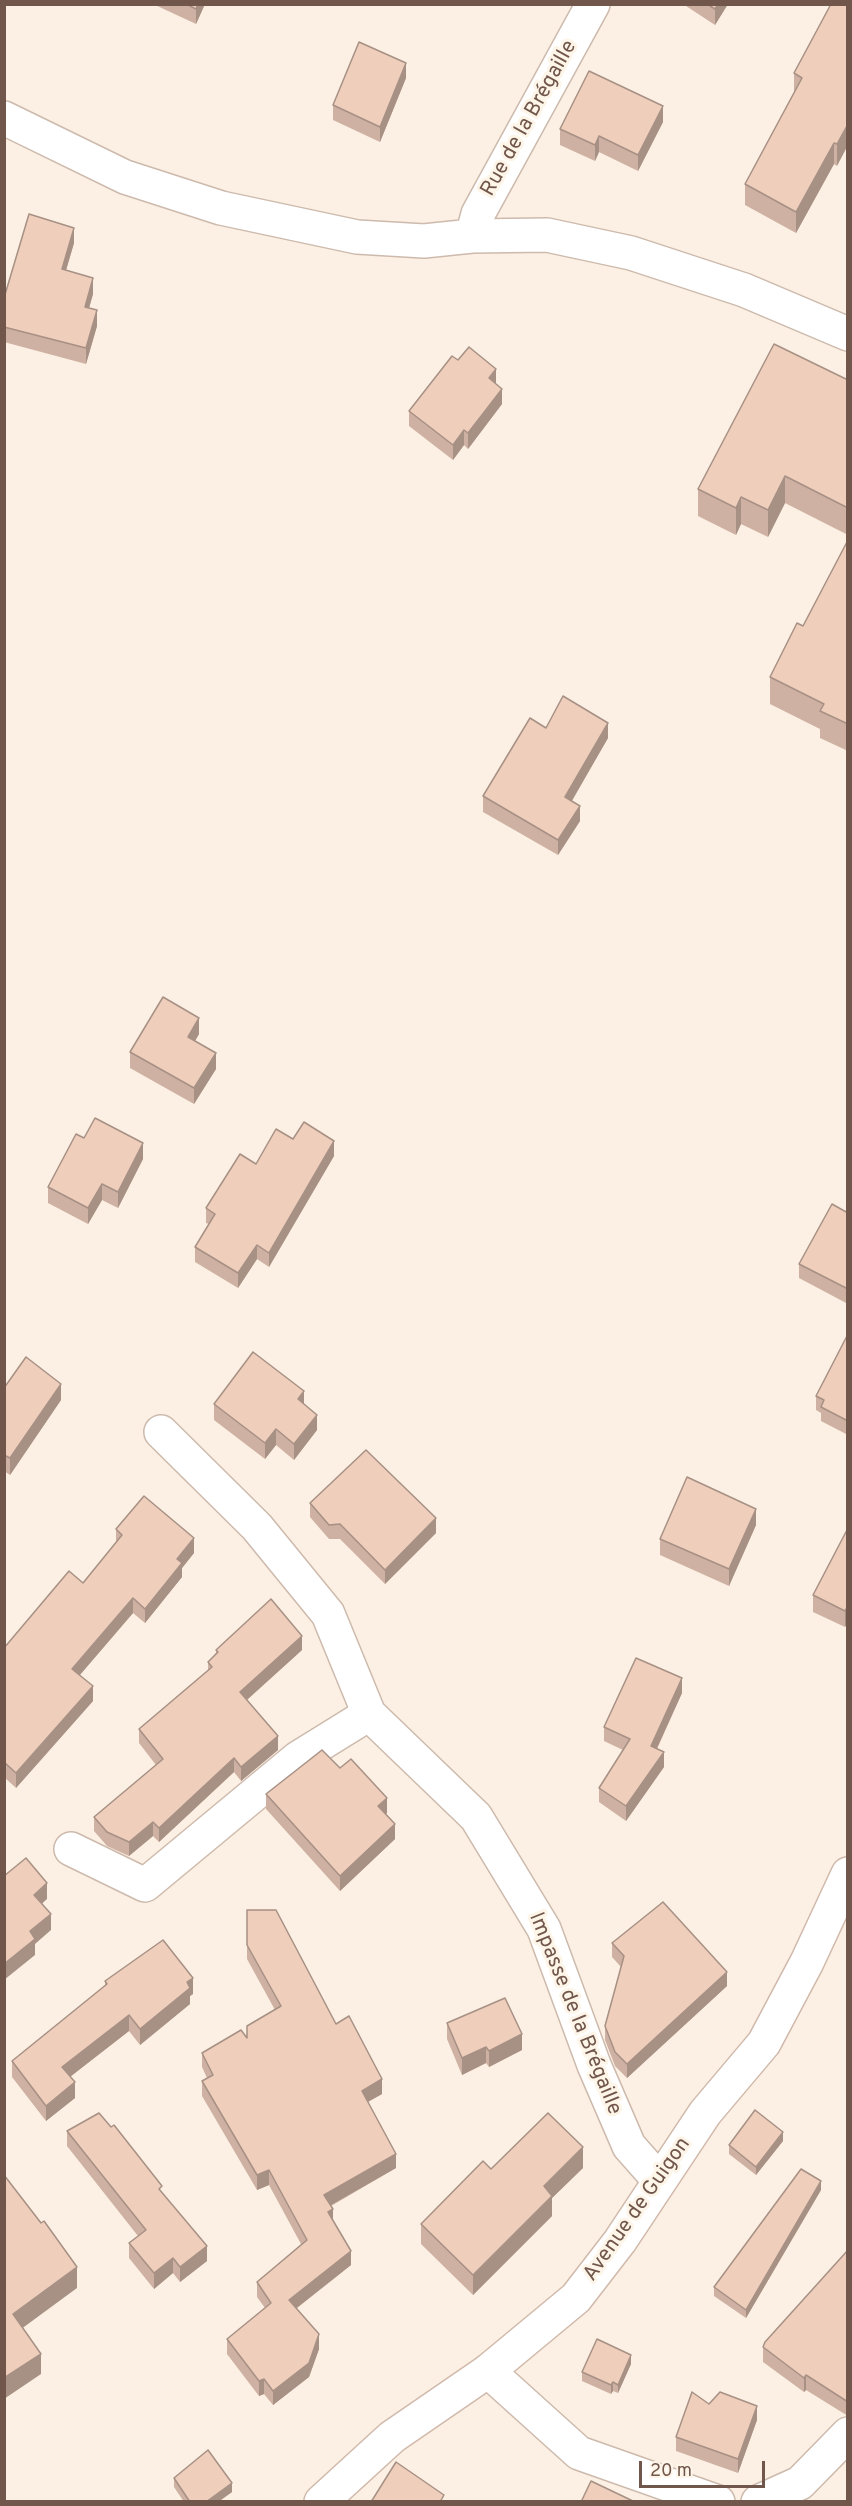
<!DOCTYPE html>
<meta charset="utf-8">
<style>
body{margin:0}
#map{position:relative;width:852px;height:2506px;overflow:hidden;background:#fbf0e3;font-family:Overpass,sans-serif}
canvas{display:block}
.frame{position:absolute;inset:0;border:6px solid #71564b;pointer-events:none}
.scale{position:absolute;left:639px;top:2461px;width:126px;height:27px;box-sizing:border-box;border:3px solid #71564b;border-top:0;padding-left:8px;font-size:18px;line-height:21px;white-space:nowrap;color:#71564b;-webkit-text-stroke:4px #fef5e9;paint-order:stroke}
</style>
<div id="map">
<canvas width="852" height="2506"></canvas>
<div class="frame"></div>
<div class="scale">20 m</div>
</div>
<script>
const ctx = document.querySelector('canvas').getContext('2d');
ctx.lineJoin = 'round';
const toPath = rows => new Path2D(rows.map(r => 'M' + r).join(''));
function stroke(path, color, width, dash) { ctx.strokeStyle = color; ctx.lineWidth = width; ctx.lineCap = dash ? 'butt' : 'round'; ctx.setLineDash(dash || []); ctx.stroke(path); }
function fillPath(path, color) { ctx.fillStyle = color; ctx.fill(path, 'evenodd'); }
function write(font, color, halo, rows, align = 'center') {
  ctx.font = font + ' Overpass,sans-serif'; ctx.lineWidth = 6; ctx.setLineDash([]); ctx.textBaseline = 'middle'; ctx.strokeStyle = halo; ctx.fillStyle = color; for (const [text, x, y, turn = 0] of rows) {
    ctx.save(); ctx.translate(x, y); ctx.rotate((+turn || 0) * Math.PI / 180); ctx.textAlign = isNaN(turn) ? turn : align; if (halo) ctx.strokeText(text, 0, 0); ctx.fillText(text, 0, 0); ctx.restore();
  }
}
const street = toPath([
 [4,118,125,177,221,208,357,237,424,241,472,236,547,235,631,253,744,290,848,334],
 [472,236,478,214,593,4],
 [161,1432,257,1527,328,1614,369,1714],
 [71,1849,145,1885,298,1758,369,1714,476,1817,544,1929,594,2065,629,2146,659,2180],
 [488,2371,579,2453,718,2502],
 [758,2502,800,2483,848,2434]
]);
const secondary = toPath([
 [321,2502,392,2437,488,2371,576,2298,620,2241,705,2113,764,2043,807,1962,848,1874]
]);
stroke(street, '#cdbaad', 36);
stroke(secondary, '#d0b9ab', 36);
stroke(street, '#fff', 33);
stroke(secondary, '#fff', 33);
fillPath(toPath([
 [153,4,205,4,196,24],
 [683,4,728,4,715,25],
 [848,4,837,166,834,164,796,233,745,205,745,184,794,92,794,73],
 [406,78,380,142,333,120,333,105],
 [663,122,638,171,599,152,595,161,560,145,560,129],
 [74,243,66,270,93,294,89,308,97,326,86,364,4,342,4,298],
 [458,360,496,384,502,404,468,449,464,445,453,460,409,426,409,411],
 [848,380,848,535,785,503,768,537,741,524,736,535,698,516,698,489],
 [848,540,848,751,820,738,820,729,770,704,770,677,803,626],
 [546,728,608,738,571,801,580,821,558,855,483,812,483,796],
 [199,1034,195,1041,216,1069,194,1104,130,1068,130,1052],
 [84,1138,143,1159,118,1208,102,1200,88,1224,48,1203,48,1187],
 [293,1139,334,1156,269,1267,257,1259,238,1288,195,1262,195,1247,209,1224,206,1223,206,1208,256,1164],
 [848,1213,848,1304,799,1278,799,1264],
 [848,1316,848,1333,846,1333,846,1318],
 [848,1334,848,1435,821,1421,821,1413,816,1410,816,1396],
 [4,1388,61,1400,10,1475,4,1471],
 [214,1404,304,1404,317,1430,294,1460,276,1445,265,1459,214,1420],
 [310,1503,436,1533,385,1584,340,1539,329,1539,310,1517],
 [756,1525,729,1586,660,1555,660,1539],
 [848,1528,848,1622,845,1627,813,1612,813,1595],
 [116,1529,194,1553,182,1568,182,1577,145,1623,133,1613,80,1675,93,1701,16,1788,4,1777,4,1648,83,1583,116,1543],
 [216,1650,302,1650,247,1700,278,1750,241,1781,234,1772,159,1842,153,1836,129,1856,107,1846,94,1831,94,1817,156,1765,139,1743,139,1729,208,1670,208,1662,216,1653],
 [682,1693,657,1749,664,1767,626,1821,599,1802,599,1788,623,1750,604,1741,604,1727],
 [340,1768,387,1813,386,1814,395,1839,340,1891,266,1809,266,1794],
 [247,1910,336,2024,382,2094,368,2102,396,2168,331,2206,333,2221,351,2265,297,2308,319,2349,309,2377,273,2405,264,2394,259,2396,227,2354,227,2339,265,2308,257,2297,257,2282,301,2244,269,2185,257,2190,202,2096,202,2081,207,2078,202,2067,202,2053,247,2038,275,2010,247,1959],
 [612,1943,727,1986,627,2078,615,2066,605,2040,605,2026,621,1967,612,1957],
 [105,1981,193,1994,190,1996,190,2004,140,2045,129,2031,70,2077,75,2098,46,2121,12,2077,12,2061,105,1986],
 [447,2023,522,2050,489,2067,486,2063,462,2075,447,2039],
 [67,2131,162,2193,207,2261,180,2282,173,2273,154,2289,129,2258,129,2243,138,2236,67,2146],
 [783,2141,756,2175,729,2154,729,2145],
 [583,2168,552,2198,552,2216,473,2295,421,2244,421,2224,491,2169],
 [821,2190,746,2318,714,2296,714,2287],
 [848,2250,848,2416,806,2390,804,2392,763,2362,763,2347],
 [631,2364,618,2393,613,2391,611,2394,582,2381,582,2372],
 [709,2404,757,2420,738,2473,676,2451,676,2437],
 [174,2478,232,2492,218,2502,184,2502,174,2487]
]), '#ceb1a2');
fillPath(toPath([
 [198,4,205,4,196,24,196,9],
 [718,4,728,4,715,25,715,9],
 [406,63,406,78,380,142,380,127],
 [663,106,663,122,638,171,638,155],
 [848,124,848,145,837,166,837,144],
 [599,136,599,152,595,161,595,145],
 [834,143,834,164,796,233,796,212],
 [74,228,74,243,62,284,62,269],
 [93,278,93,294,85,322,85,307],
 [97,310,97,326,86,364,86,348],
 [496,369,496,384,489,378],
 [502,389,502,404,468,449,468,433],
 [464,430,464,445,453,460,453,445],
 [785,476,785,503,768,537,768,510],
 [741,497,741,524,736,535,736,508],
 [608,723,608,738,565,813,565,797],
 [580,806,580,821,558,855,558,840],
 [199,1018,199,1034,188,1053,188,1037],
 [216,1053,216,1069,194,1104,194,1088],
 [334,1141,334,1156,269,1267,269,1253],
 [143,1143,143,1159,118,1208,118,1192],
 [102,1184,102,1200,88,1224,88,1208],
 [257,1245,257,1259,238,1288,238,1273],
 [61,1384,61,1400,10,1475,10,1458],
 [304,1391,304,1407,298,1399],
 [317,1415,317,1430,294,1460,294,1444],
 [276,1429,276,1445,265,1459,265,1443],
 [756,1509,756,1525,729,1586,729,1569],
 [436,1518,436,1533,385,1584,385,1570],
 [194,1538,194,1553,182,1568,182,1577,145,1623,145,1609,177,1559],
 [133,1598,133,1613,72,1684,72,1669],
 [848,1606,848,1622,845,1627,845,1611],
 [302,1636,302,1650,240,1706,240,1692],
 [682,1678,682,1693,651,1761,651,1746],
 [93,1686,93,1701,16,1788,16,1773],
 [278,1736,278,1750,241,1781,241,1767],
 [664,1752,664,1767,626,1821,626,1806],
 [234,1758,234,1772,159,1842,159,1828],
 [387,1798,387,1813,378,1821,378,1806],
 [153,1822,153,1836,129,1856,129,1842],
 [395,1824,395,1839,340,1891,340,1876],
 [47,1883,47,1899,34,1911,34,1895],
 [51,1914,51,1930,35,1944,35,1955,4,1980,4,1964,30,1931],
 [727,1972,727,1986,627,2078,627,2064],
 [193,1978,193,1994,190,1996,190,2004,140,2045,140,2029,187,1982],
 [129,2015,129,2031,62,2083,62,2067],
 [522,2034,522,2050,489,2067,489,2051],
 [486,2047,486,2063,462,2075,462,2058],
 [382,2079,382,2094,362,2105,362,2091],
 [75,2082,75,2098,46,2121,46,2106],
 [783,2132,783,2141,756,2175,756,2167],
 [583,2147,583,2168,552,2198,552,2216,473,2295,473,2275,544,2186],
 [396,2154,396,2168,324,2209,324,2195],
 [269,2170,269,2185,257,2190,257,2175],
 [821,2181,821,2190,746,2318,746,2310],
 [333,2209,333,2224,328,2212],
 [207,2246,207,2261,180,2282,180,2267],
 [351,2251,351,2265,289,2314,289,2300],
 [173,2258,173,2273,154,2289,154,2273],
 [77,2267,77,2288,13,2335,13,2314],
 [319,2334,319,2349,309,2377,273,2405,273,2391],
 [41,2354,41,2374,4,2399,4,2378],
 [631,2355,631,2364,618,2393,618,2385],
 [806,2375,806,2390,804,2392,804,2378],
 [264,2379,264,2394,259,2396,259,2381],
 [613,2382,613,2391,611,2394,611,2385],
 [757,2406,757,2420,738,2473,738,2459],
 [232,2483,232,2492,218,2502,206,2502]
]), '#a79084');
const building = toPath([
 [186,4,198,4,196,9,186,4],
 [707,4,718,4,715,9,707,4],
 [831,4,848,4,848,124,837,144,834,143,796,212,745,184,802,78,794,73,831,4],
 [359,42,406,63,380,127,333,105,359,42],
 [589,71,663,106,638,155,599,136,595,145,560,129,589,71],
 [29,214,74,228,62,269,93,278,85,307,97,310,86,348,4,327,4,298,29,214],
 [774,344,848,380,848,508,785,476,768,510,741,497,736,508,698,489,774,344],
 [469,347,496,369,489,378,502,389,468,433,464,430,453,445,409,411,452,356,458,360,469,347],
 [848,540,848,724,820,711,824,704,770,677,797,623,803,626,848,540],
 [563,696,608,723,565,797,580,806,558,840,483,796,530,718,546,728,563,696],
 [163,997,199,1018,188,1037,216,1053,194,1088,130,1052,163,997],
 [95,1118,143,1143,118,1192,102,1184,88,1208,48,1187,76,1134,84,1138,95,1118],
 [304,1122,334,1141,269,1253,257,1245,238,1273,195,1247,215,1214,206,1208,240,1154,256,1164,276,1129,293,1139,304,1122],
 [832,1204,848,1213,848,1289,799,1264,832,1204],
 [848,1334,848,1421,821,1407,824,1400,816,1396,848,1334],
 [253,1352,304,1391,298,1399,317,1415,294,1444,276,1429,265,1443,214,1404,253,1352],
 [26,1357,61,1384,10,1458,4,1455,4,1388,26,1357],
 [366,1450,436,1518,385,1570,340,1524,329,1525,310,1503,366,1450],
 [687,1477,756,1509,729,1569,660,1539,687,1477],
 [144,1496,194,1538,177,1559,182,1563,145,1609,133,1598,72,1669,93,1686,16,1773,4,1762,4,1648,69,1571,83,1583,122,1535,116,1529,144,1496],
 [848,1528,848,1606,845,1611,813,1595,848,1528],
 [271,1599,302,1636,240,1692,278,1736,241,1767,234,1758,159,1828,153,1822,129,1842,107,1832,94,1817,163,1759,139,1729,212,1667,208,1662,218,1652,216,1650,271,1599],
 [636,1658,682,1678,651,1746,664,1752,626,1806,599,1788,630,1739,604,1727,636,1658],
 [322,1750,340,1768,351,1759,387,1798,378,1806,395,1824,340,1876,266,1794,322,1750],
 [26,1858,47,1883,34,1895,51,1914,30,1931,35,1939,4,1964,4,1876,26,1858],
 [663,1902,727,1972,627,2064,615,2052,605,2026,624,1956,612,1943,663,1902],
 [247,1910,276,1910,336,2024,349,2016,382,2079,362,2091,396,2154,324,2195,333,2209,328,2212,351,2251,289,2300,319,2334,309,2363,273,2391,264,2379,259,2381,227,2339,271,2303,257,2282,307,2240,269,2170,257,2175,202,2081,213,2075,202,2053,241,2030,247,2038,247,2026,281,2006,247,1945,247,1910],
 [163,1940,193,1978,187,1982,190,1988,140,2029,129,2015,62,2067,75,2082,46,2106,12,2061,107,1984,105,1981,163,1940],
 [505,1998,522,2034,489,2051,486,2047,462,2058,447,2023,505,1998],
 [755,2110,783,2132,756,2167,729,2145,755,2110],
 [99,2113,111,2127,114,2125,162,2186,159,2189,207,2246,180,2267,173,2258,154,2273,129,2243,146,2230,67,2131,99,2113],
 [548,2113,583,2147,544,2186,552,2196,473,2275,421,2224,483,2161,491,2169,548,2113],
 [801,2169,821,2181,746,2310,714,2287,801,2169],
 [4,2175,41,2223,44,2221,77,2267,13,2314,41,2354,4,2378,4,2175],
 [848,2250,848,2402,806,2375,804,2378,763,2347,765,2342,848,2250],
 [597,2339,631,2355,618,2385,613,2382,611,2385,582,2372,597,2339],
 [692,2392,709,2404,720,2392,757,2406,738,2459,676,2437,692,2392],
 [208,2450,232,2483,206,2502,190,2502,174,2478,208,2450],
 [396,2462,444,2495,440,2502,371,2502,396,2462],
 [591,2481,635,2502,581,2502,591,2481]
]);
fillPath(building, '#efcebc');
stroke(building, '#a79084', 1.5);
write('21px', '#71564b', '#fef5e9', [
 ["Rue de la Brégaille",530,119,-61],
 ["Impasse de la Brégaille",574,2014,68],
 ["Avenue de Guigon",638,2210,-55]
]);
</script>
